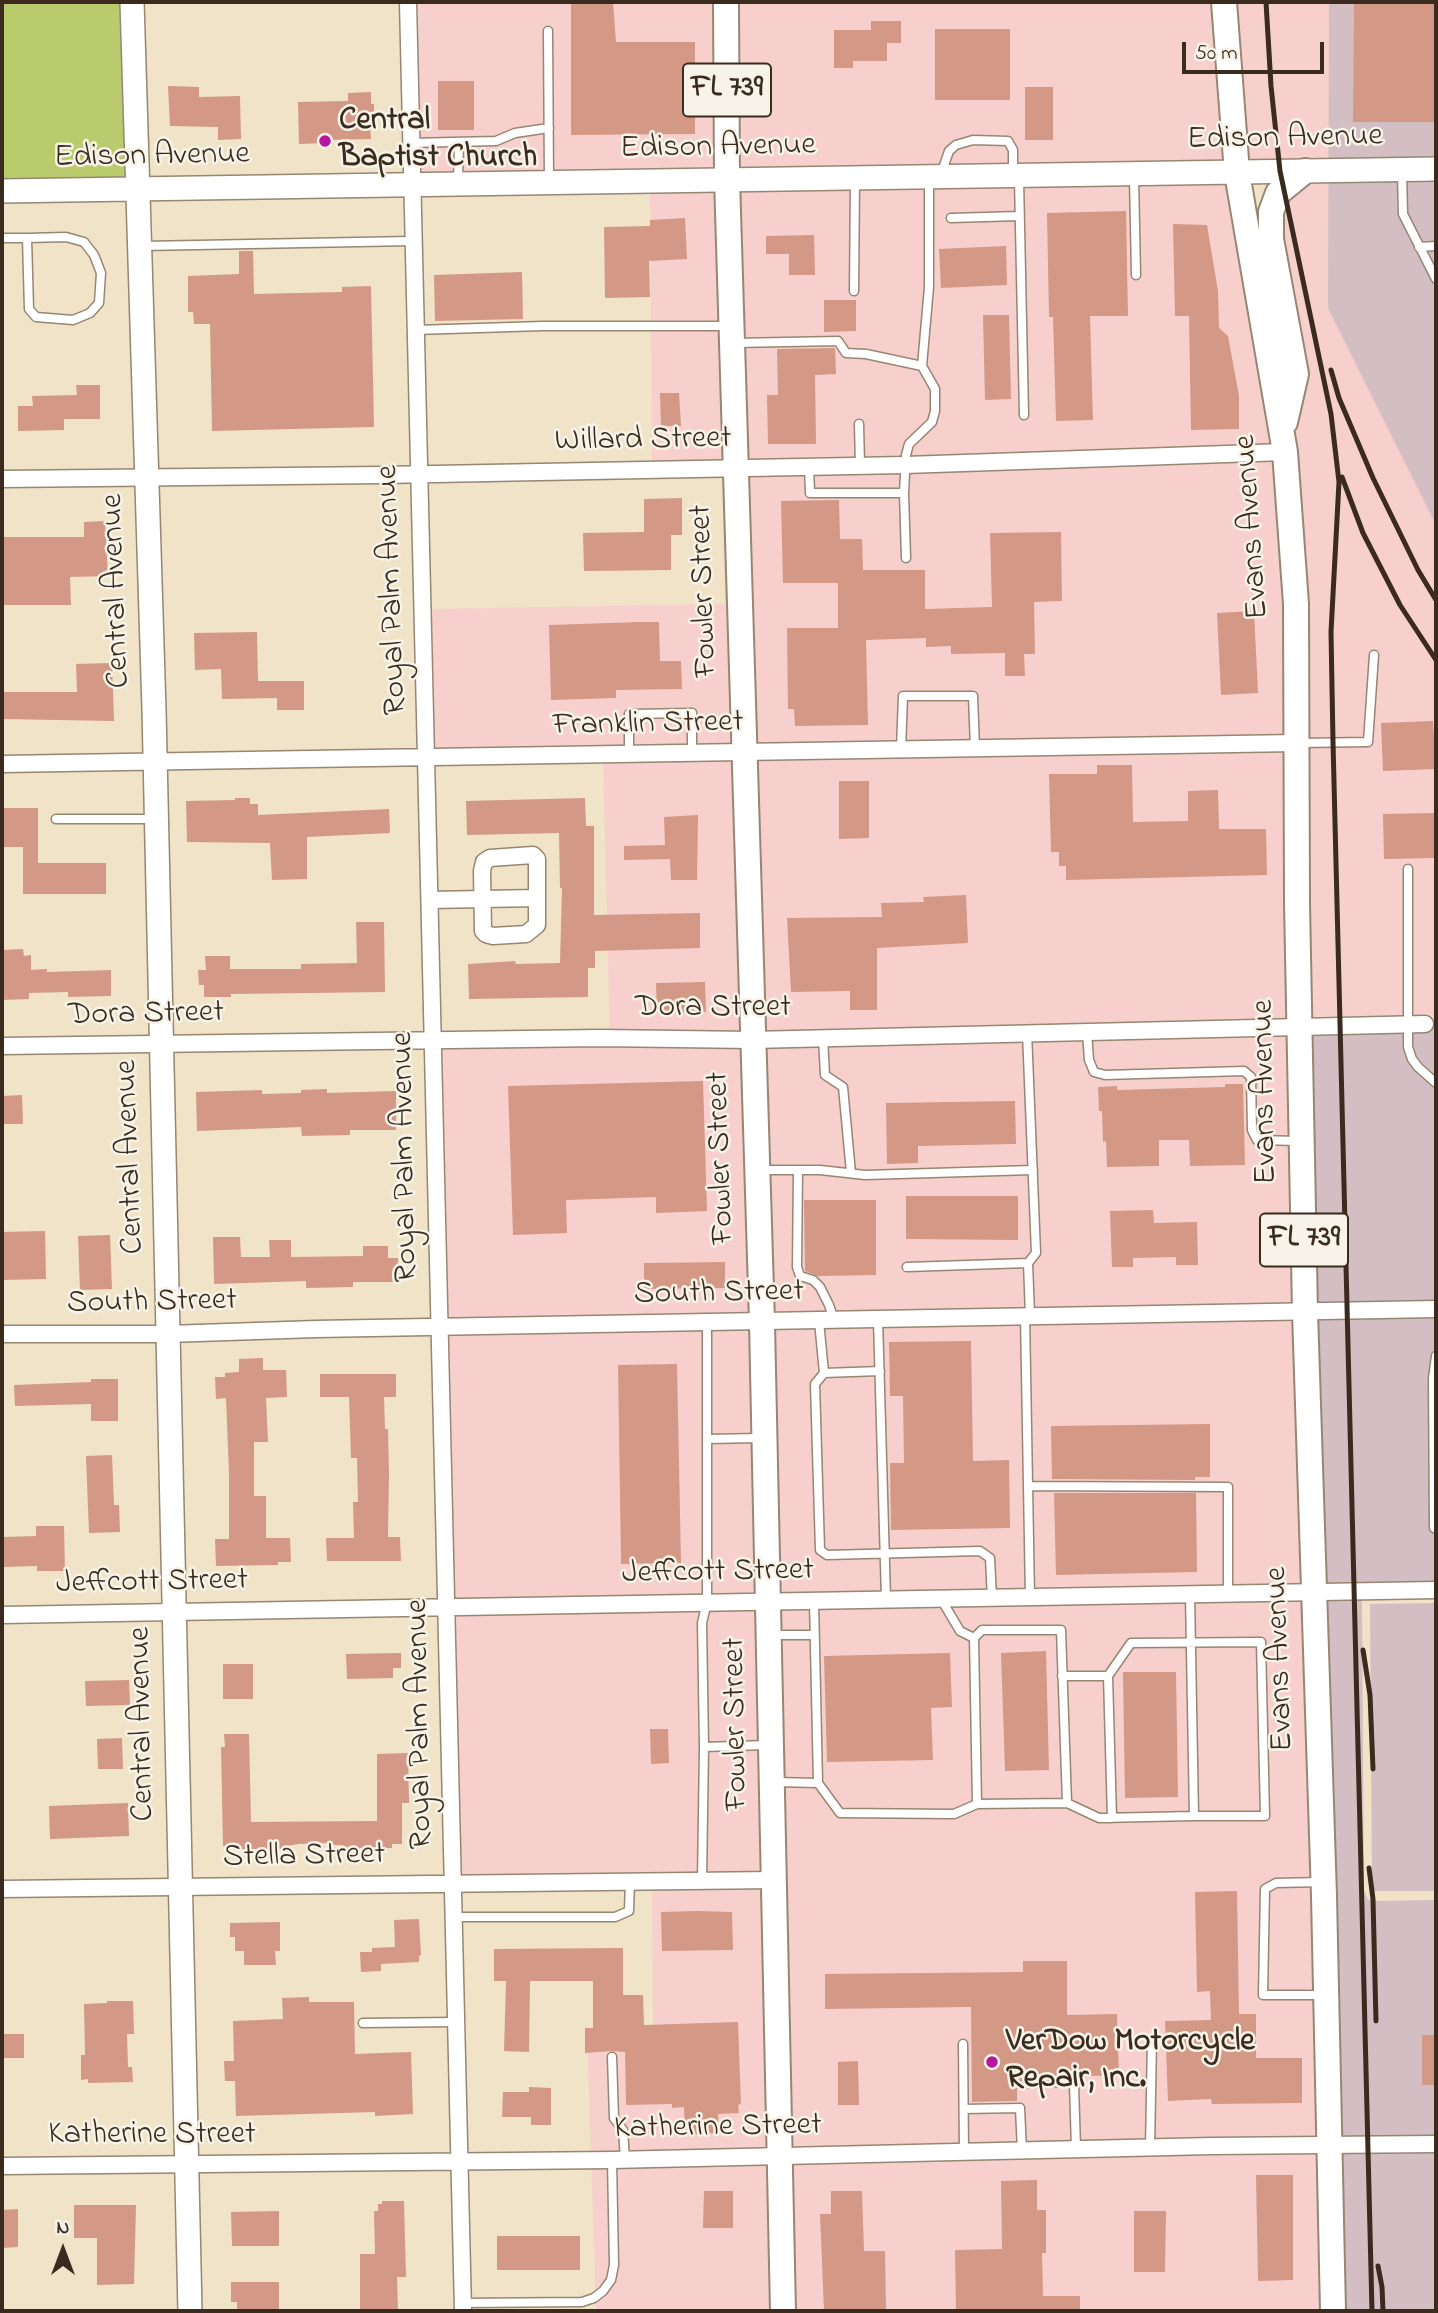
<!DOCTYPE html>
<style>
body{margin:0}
#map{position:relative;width:1438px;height:2313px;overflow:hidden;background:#f0e3c7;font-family:"Indie Flower",sans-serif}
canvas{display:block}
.frame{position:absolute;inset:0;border:4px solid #3b2a1e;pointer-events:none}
.north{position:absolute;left:28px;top:2215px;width:70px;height:70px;-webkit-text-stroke:5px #f7f3e8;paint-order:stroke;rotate:0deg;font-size:19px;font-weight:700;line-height:28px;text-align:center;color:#3b2a1e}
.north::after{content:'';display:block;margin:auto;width:24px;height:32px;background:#3b2a1e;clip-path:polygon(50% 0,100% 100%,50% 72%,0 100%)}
.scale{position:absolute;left:1182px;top:42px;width:142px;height:32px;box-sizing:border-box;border:4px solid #3b2a1e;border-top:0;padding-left:9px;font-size:21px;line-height:24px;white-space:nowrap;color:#3b2a1e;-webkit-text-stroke:5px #f7f3e8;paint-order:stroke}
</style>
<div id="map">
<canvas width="1438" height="2313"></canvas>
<div class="frame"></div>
<div class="north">N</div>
<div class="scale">50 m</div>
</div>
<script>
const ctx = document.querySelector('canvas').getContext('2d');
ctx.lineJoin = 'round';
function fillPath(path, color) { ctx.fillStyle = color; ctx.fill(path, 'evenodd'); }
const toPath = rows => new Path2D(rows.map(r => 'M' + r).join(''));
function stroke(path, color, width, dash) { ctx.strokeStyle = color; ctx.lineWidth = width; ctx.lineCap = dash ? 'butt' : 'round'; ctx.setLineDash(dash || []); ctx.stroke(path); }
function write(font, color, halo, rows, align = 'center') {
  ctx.font = font + ' "Indie Flower",sans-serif'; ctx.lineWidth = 5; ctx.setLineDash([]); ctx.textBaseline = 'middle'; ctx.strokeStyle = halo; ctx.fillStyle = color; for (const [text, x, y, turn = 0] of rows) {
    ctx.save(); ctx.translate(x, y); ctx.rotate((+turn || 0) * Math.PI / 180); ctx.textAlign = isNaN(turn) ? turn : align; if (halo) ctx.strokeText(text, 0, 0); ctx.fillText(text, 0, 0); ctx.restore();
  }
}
fillPath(toPath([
 [418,2,716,2,717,169,421,175],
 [736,2,1214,2,1226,162,737,168],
 [1234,2,1436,2,1436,158,1310,160,1308,156,1302,160,1246,162],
 [1436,180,1436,1027,1309,1028,1293,437,1305,376,1280,223,1286,200,1308,182],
 [1228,184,1272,437,1271,445,1274,446,1286,604,1323,2311,793,2311,737,190],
 [717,191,752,1323,774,2311,596,2311,587,2032,653,2029,652,1886,462,1887,442,1042,610,1040,603,762,434,760,430,609,725,604,722,470,652,470,650,193]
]), '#f7d0cd');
fillPath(toPath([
 [1329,2,1436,2,1436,525,1328,308],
 [1436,1027,1436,1594,1365,1596,1362,1601,1364,1891,1368,1899,1373,1901,1436,1900,1436,2311,1343,2311,1309,1028],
 [1436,1603,1436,1891,1372,1891,1370,1604]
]), '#d2bec3');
fillPath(toPath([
 [2,2,128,2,134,186,2,188]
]), '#bacb6e');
fillPath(toPath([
 [571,2,613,2,616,42,695,42,695,134,571,135],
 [1354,2,1436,2,1436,122,1353,122],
 [871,21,901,21,901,43,887,43,887,61,853,61,853,68,834,68,834,30,871,30],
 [935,29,1010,29,1010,100,935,100],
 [438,81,474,81,474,130,438,130],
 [168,86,199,87,199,97,240,96,241,139,218,140,218,127,170,126],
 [1025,87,1053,87,1053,140,1025,140],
 [371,92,371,104,374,104,374,126,370,126,371,139,326,140,326,143,299,144,298,102,348,101,348,93],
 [1126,211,1128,316,1090,316,1093,420,1056,421,1053,317,1049,317,1047,213],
 [685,218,687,259,649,261,650,297,605,298,604,227,650,226,650,220],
 [1173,224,1207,225,1218,291,1219,328,1228,336,1239,396,1239,429,1191,430,1189,316,1175,316],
 [814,235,815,275,789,275,789,254,766,254,766,236],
 [1006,246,1007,285,941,288,939,249],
 [239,251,253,251,254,294,342,292,342,287,371,286,374,427,212,431,210,324,194,324,193,312,188,312,188,276,239,274],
 [522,272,523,319,435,321,434,275],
 [824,300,856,300,856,331,824,332],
 [983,315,1009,315,1011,399,985,400],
 [835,348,836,374,815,375,816,444,768,444,767,395,778,395,777,349],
 [76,385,100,385,100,419,64,419,64,430,18,431,18,406,33,406,32,396,77,395],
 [660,393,679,393,681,426,661,426],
 [682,498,682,535,671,535,671,570,584,571,583,533,644,532,644,499],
 [839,500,840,539,862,539,863,570,925,570,925,609,992,607,990,533,1061,532,1062,601,1034,602,1035,654,1024,654,1025,676,1005,676,1005,653,951,654,951,646,926,647,926,638,866,640,868,725,795,726,794,709,788,709,787,628,838,628,838,583,783,583,781,501],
 [105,521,108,576,70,577,71,605,2,605,2,537,84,537,84,522],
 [1254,611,1258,693,1221,695,1217,613],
 [640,622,659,622,660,661,681,661,682,689,616,690,616,698,551,700,549,625],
 [257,632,258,681,304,681,304,710,277,710,277,698,222,699,221,669,195,670,194,633],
 [112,663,114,721,2,719,2,692,77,692,76,664],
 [1433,721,1436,769,1383,771,1381,723],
 [1097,765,1132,765,1133,822,1188,821,1188,791,1218,790,1219,829,1266,829,1267,875,1066,880,1066,866,1059,866,1059,852,1051,852,1049,774,1097,774],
 [839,781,869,781,869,838,839,839],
 [235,798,250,798,250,804,258,804,258,815,389,809,390,833,307,837,307,879,272,880,270,843,187,842,186,801,235,800],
 [585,798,586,826,594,826,594,915,700,913,700,948,595,951,595,968,588,968,588,997,469,999,468,964,515,961,516,964,560,963,562,888,560,888,559,833,467,835,466,801],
 [4,808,38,808,38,863,106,863,106,894,23,894,23,847,3,847],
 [1436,813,1436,858,1384,859,1383,814],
 [698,815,697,880,671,880,670,859,624,860,624,846,665,845,664,817],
 [966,895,968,943,877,948,877,1010,850,1010,850,991,791,992,787,918,882,917,881,903,924,902,923,897],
 [356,922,384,922,385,992,231,994,231,997,204,997,204,985,199,985,198,970,206,970,205,956,230,956,230,969,301,969,301,964,357,963],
 [23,949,24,956,31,955,31,970,47,969,47,972,111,970,111,996,68,997,68,992,29,993,29,999,2,1000,2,950],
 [705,982,706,1012,657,1013,656,983],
 [703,1081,707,1211,656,1213,656,1197,566,1200,567,1233,513,1235,508,1086],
 [1225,1084,1243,1084,1245,1165,1190,1166,1189,1140,1159,1140,1159,1166,1107,1167,1106,1141,1103,1142,1102,1111,1099,1111,1098,1087,1117,1086,1117,1090,1225,1087],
 [327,1089,327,1093,396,1091,396,1130,350,1130,350,1135,302,1136,301,1127,197,1131,196,1092,262,1090,262,1094,301,1093,301,1090],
 [22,1095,23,1124,2,1124,2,1096],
 [1015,1101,1016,1144,918,1146,918,1163,887,1164,886,1103],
 [906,1196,1018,1196,1018,1240,906,1239],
 [804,1200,876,1200,876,1275,818,1276,805,1271],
 [1153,1210,1154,1223,1197,1222,1198,1265,1176,1265,1176,1257,1133,1258,1133,1267,1112,1267,1110,1211],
 [45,1231,46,1279,2,1280,2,1232],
 [110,1235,112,1289,80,1290,78,1236],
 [213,1237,240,1237,241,1257,270,1257,269,1240,291,1240,291,1257,363,1256,363,1246,388,1246,388,1258,398,1258,398,1282,353,1282,353,1287,306,1288,306,1281,214,1284],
 [725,1262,725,1288,644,1289,644,1263],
 [971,1341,973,1461,1009,1460,1010,1528,891,1530,890,1463,904,1463,903,1396,890,1396,889,1342],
 [263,1358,263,1370,286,1370,287,1397,266,1398,268,1442,254,1442,254,1496,266,1496,266,1538,290,1538,291,1562,278,1562,278,1565,216,1566,215,1539,229,1539,229,1474,226,1398,216,1399,215,1377,225,1377,225,1373,239,1372,239,1359],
 [677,1364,681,1563,621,1564,618,1365],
 [320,1374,396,1374,396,1397,384,1397,385,1429,388,1429,389,1473,388,1537,400,1537,401,1561,327,1561,326,1538,354,1538,353,1502,358,1502,357,1458,351,1458,349,1397,320,1397],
 [91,1379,118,1379,118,1421,91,1421,91,1404,15,1406,14,1385,91,1382],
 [1210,1424,1210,1477,1195,1477,1195,1480,1052,1479,1051,1426],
 [112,1455,114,1505,119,1505,120,1532,89,1533,86,1456],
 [1054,1493,1196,1493,1197,1572,1056,1575],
 [36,1526,64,1526,65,1571,37,1571,37,1566,2,1567,2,1537,36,1536],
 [1046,1651,1049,1770,1005,1771,1001,1653],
 [401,1653,401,1668,393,1668,393,1678,347,1679,346,1654],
 [950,1653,952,1707,931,1708,933,1760,827,1762,824,1656],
 [223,1664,253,1664,253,1699,223,1699],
 [1123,1672,1176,1672,1178,1797,1125,1798],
 [129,1680,130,1705,86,1706,85,1681],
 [650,1729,668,1729,669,1763,651,1764],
 [224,1734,249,1734,251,1822,377,1821,377,1754,408,1753,409,1803,402,1803,402,1844,392,1844,392,1848,343,1848,343,1845,330,1845,330,1843,298,1844,287,1846,287,1849,234,1849,234,1846,223,1846,221,1747,225,1747],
 [122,1738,123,1769,98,1769,97,1739],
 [128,1803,129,1836,50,1839,49,1806],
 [1237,1891,1239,2014,1256,2014,1256,2058,1302,2058,1302,2103,1212,2104,1211,2099,1168,2101,1165,2021,1211,2020,1210,1991,1197,1992,1195,1892],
 [697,1911,732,1912,733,1950,662,1951,661,1912],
 [419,1919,421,1955,419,1956,419,1962,381,1964,381,1971,361,1972,360,1952,372,1952,372,1948,395,1947,394,1920],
 [280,1922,280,1951,275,1951,276,1965,244,1965,244,1951,235,1951,235,1937,230,1937,230,1923],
 [623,1948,623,1995,643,1995,644,2025,738,2022,741,2104,738,2105,739,2113,718,2114,719,2133,685,2135,684,2107,672,2108,672,2104,626,2105,625,2052,612,2051,585,2053,585,2028,593,2028,593,1981,530,1981,529,2052,504,2051,506,1981,494,1981,494,1949],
 [1023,1961,1067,1961,1067,2015,1117,2014,1119,2075,1059,2077,1059,2088,1017,2089,1017,2101,972,2102,971,2007,825,2009,825,1974,1023,1972],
 [309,1997,309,2002,354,2002,355,2054,411,2052,413,2114,375,2116,375,2112,236,2116,235,2081,225,2081,224,2061,234,2061,233,2021,283,2019,282,1998],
 [107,2001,133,2001,134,2034,127,2034,128,2067,132,2067,133,2082,88,2083,88,2079,81,2080,81,2055,85,2055,84,2004,107,2003],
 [2,2034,24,2034,24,2058,2,2058],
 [1422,2035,1436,2035,1436,2085,1422,2085],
 [858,2061,859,2105,838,2105,838,2062],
 [529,2087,551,2088,551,2125,531,2125,531,2117,502,2117,503,2092,529,2092],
 [1256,2175,1293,2175,1293,2280,1258,2281],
 [1037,2180,1037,2210,1046,2210,1046,2253,1042,2253,1043,2296,1080,2296,1080,2311,956,2311,955,2250,1002,2249,1001,2181],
 [704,2191,733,2191,733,2228,703,2228],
 [831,2191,862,2191,864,2251,885,2251,886,2311,824,2311,820,2214,831,2214],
 [382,2201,404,2201,406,2277,397,2277,398,2311,360,2311,360,2254,375,2254,374,2211,378,2211,378,2204,382,2204],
 [74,2205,136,2205,134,2284,97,2285,97,2238,74,2238],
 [18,2209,18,2247,2,2248,2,2210],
 [279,2211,279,2246,232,2246,231,2212],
 [1134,2211,1166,2211,1165,2272,1134,2272],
 [497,2236,580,2236,580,2270,497,2270],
 [231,2282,279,2282,279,2311,237,2311,237,2302,231,2302]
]), '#d49886');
const lane = toPath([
 [548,31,549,182],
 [410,143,496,141,515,133,549,128],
 [1402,173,1403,214,1436,279],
 [941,174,949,151,956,145,973,140,1008,141,1013,150,1013,174],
 [1134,177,1136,275],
 [1019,179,1024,415],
 [458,181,459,142],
 [951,218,1019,216],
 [2,238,27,238,66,237,84,242,94,255,101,273,99,303,90,313,73,320,36,317,29,309,27,238],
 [143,246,412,241],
 [1419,247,1436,246],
 [854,291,855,181],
 [415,330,543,326,730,326],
 [734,343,838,341,846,353,866,354,922,366,935,389,935,411,932,422,909,444,906,455,904,493,906,558],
 [922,366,929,287,929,177],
 [859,424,860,466],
 [809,467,810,493,904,493],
 [1299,743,1368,742,1374,655],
 [901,749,903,696,973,696,975,748],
 [629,754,629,714,692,713,692,753],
 [56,819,154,819],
 [1408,869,1408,1047,1412,1059,1418,1067,1436,1083],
 [1087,1032,1089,1060,1094,1072,1105,1075,1244,1071,1251,1077,1252,1130,1257,1140,1299,1141],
 [823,1038,825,1075,843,1087,851,1173],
 [759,1170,820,1170,865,1175,1033,1170],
 [798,1170,797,1267,800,1276,813,1280,820,1287,829,1305,834,1320],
 [1028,1263,1030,1315],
 [907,1267,1028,1263,1036,1253,1027,1032],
 [1025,1315,1030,1598],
 [878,1319,886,1599],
 [819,1321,824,1373],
 [1436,1356,1433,1378,1434,1528,1436,1529],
 [880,1371,824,1373,815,1384,820,1550,827,1555,980,1551,990,1558,992,1598],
 [707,1439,760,1438],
 [1028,1486,1228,1487,1228,1594],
 [941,1599,960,1631,974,1638],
 [814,1601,818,1783],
 [772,1635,814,1635],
 [1062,1676,1108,1676,1131,1643,1261,1642,1265,1816,1194,1816],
 [1108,1676,1112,1818],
 [704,1747,702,1623,707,1602,707,1323],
 [775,1782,818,1783,840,1813,954,1814,977,1804],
 [1067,1803,1061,1630,982,1630,974,1638,977,1804,1067,1803,1099,1818,1194,1816,1190,1595],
 [702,1881,704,1747,767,1745],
 [1322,1882,1276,1883,1265,1889,1263,1995,1323,1995],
 [454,1917,615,1917,629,1911,630,1881],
 [363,2023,456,2022],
 [963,2044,964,2152],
 [612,2057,614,2118,623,2130,625,2159],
 [1074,2084,1076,2149],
 [964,2109,1020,2108,1022,2151],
 [1150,2148,1152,2040],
 [462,2303,582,2302,594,2298,603,2291,611,2280,614,2265,612,2160]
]);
const street = toPath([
 [408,2,463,2311],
 [2,479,383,475,905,465,1285,452],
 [2,764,1296,743],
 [533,855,537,859,537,925,526,934,493,936,486,934,483,931,482,871,484,862,490,858,533,855],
 [430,900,537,898],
 [2,1046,600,1038,752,1040,1425,1024],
 [2,1334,168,1334,316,1329,1436,1309],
 [2,1615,1436,1590],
 [2,1889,774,1880],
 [2,2166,612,2160,1212,2146,1436,2144]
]);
const secondary = toPath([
 [132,2,154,710,190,2311],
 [2,191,1436,169]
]);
const primary = toPath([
 [726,2,727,179,762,1323,783,2311],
 [1224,2,1237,173,1285,452,1296,604,1297,903,1305,1312,1324,1896,1333,2311],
 [1285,422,1296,374,1271,239,1271,212,1278,193,1305,171]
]);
stroke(lane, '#968672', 11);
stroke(street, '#968672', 19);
stroke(secondary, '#968672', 26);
stroke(primary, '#968672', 28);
stroke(lane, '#fff', 8);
stroke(street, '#fff', 16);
stroke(secondary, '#fff', 23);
stroke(primary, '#fff', 24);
stroke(toPath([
 [1266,2,1271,86,1280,171,1331,414,1339,482,1331,632,1333,742,1372,2311],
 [1331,370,1339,398,1373,478,1418,570,1436,600],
 [1342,477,1363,533,1400,605,1436,660],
 [1363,1650,1370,1695,1373,1769],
 [1369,1868,1373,1899,1376,2021],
 [1378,2266,1382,2287,1383,2311]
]), '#3b2a1e', 5);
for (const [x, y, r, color] of [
 [325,141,7,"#b5179e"],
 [992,2062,7,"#b5179e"]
]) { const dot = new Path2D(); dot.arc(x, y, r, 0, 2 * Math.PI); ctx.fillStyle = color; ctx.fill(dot); stroke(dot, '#f7f3e8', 2.5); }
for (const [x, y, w] of [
 [727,90,88],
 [1304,1240,88]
]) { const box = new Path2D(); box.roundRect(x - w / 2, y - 26.5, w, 53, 5); ctx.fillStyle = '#f7f3e8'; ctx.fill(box); stroke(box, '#3b2a1e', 2); }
write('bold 30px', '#3b2a1e', null, [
 ["FL 739",727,90],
 ["FL 739",1304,1240]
]);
write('bold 32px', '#3b2a1e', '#f7f3e8', [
 ["Central",339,123],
 ["Baptist Church",339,160],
 ["VerDow Motorcycle",1006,2044],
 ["Repair, Inc.",1006,2081]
], 'left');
write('32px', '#3b2a1e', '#f7f3e8', [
 ["Edison Avenue",1285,140,-1],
 ["Edison Avenue",718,149,-1],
 ["Edison Avenue",152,158,-1],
 ["Willard Street",643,442,-1],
 ["Evans Avenue",1254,527,-94],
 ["Royal Palm Avenue",394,590,-92],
 ["Central Avenue",118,591,-92],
 ["Fowler Street",706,591,-92],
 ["Franklin Street",648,726,-1],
 ["Dora Street",713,1010],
 ["Dora Street",146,1016,-1],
 ["Evans Avenue",1267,1092,-91],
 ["Central Avenue",132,1157,-92],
 ["Royal Palm Avenue",407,1157,-91],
 ["Fowler Street",723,1158,-92],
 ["South Street",719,1295,-1],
 ["South Street",152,1304,-1],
 ["Jeffcott Street",718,1574,-1],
 ["Jeffcott Street",152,1584,-1],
 ["Evans Avenue",1282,1659,-92],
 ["Central Avenue",144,1724,-91],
 ["Royal Palm Avenue",422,1724,-91],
 ["Fowler Street",738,1724,-91],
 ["Stella Street",304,1858,-1],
 ["Katherine Street",718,2129,-1],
 ["Katherine Street",152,2137]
]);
</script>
